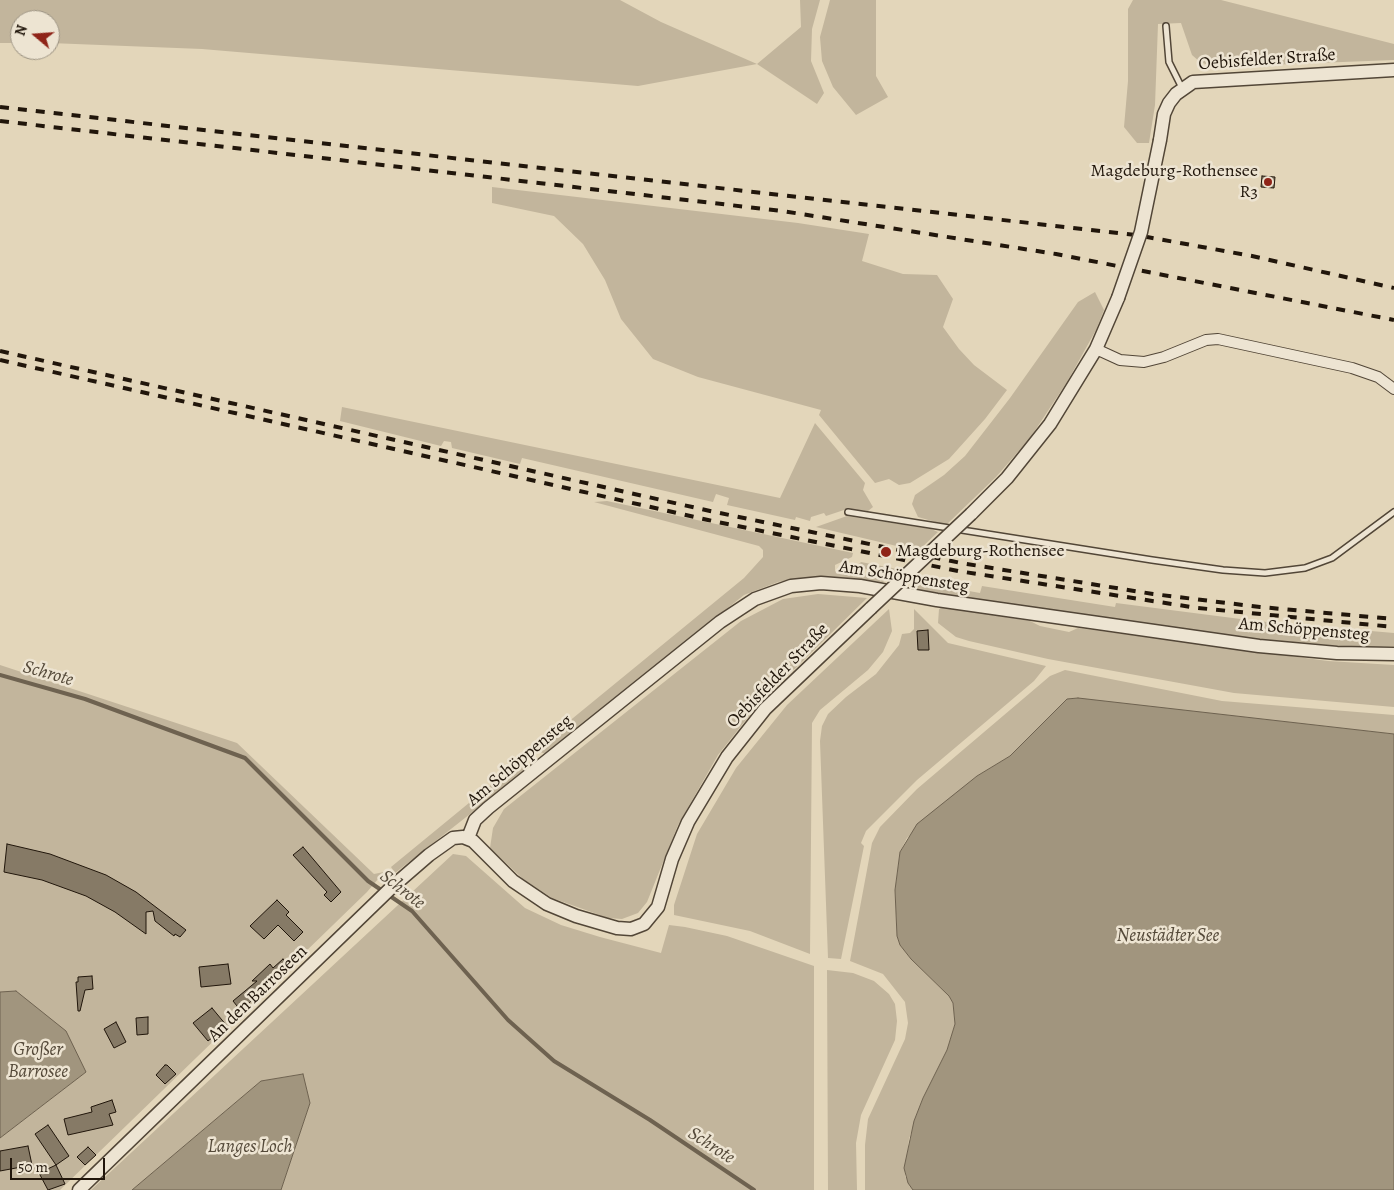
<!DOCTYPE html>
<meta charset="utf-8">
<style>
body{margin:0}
#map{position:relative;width:1394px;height:1190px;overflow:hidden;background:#e3d6ba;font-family:Alegreya,serif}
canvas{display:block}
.north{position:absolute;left:10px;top:10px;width:50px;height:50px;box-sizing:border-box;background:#ede4d2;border:1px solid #9b9282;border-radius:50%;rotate:288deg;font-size:14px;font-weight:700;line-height:20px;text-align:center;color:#21160b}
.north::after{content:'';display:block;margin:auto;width:18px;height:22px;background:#8f2418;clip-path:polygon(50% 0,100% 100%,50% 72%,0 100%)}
.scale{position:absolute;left:10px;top:1158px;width:95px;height:22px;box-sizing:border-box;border:2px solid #21160b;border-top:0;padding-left:6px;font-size:15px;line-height:18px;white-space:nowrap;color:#21160b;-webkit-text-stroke:4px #ede4d2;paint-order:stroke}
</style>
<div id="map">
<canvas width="1394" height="1190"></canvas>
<div class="north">N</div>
<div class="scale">50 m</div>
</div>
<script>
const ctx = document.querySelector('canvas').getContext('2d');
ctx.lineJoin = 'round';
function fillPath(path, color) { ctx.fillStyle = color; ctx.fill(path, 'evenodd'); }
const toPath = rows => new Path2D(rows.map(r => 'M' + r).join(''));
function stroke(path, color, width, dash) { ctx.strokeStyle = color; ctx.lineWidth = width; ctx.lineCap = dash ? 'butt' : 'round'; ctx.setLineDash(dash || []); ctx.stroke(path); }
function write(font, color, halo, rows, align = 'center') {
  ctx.font = font + ' Alegreya,serif'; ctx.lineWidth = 5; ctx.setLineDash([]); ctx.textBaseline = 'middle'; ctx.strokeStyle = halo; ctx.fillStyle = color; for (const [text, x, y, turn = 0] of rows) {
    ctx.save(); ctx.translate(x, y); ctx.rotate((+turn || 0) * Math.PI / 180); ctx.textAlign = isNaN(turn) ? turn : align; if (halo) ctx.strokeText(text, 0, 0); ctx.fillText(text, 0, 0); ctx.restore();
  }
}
fillPath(toPath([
 [0,0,620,0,661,22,757,64,801,27,800,0,820,0,812,29,811,61,824,93,817,104,757,64,638,86,202,49,50,43,50,20,20,20,20,43,0,43],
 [830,0,876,0,876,76,888,97,856,115,833,87,822,61,820,37],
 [1133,0,1221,0,1394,44,1394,60,1214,67,1200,62,1192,55,1181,23,1158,24,1155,105,1149,143,1137,143,1124,127,1128,81,1128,9],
 [492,187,798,223,869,234,862,261,903,274,937,275,953,299,943,327,959,349,974,365,1007,390,985,419,949,459,910,483,899,485,889,479,875,483,819,415,821,410,698,377,653,359,621,319,605,280,583,244,554,216,492,203],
 [1095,292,1104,310,1096,330,1067,382,1030,438,996,477,946,525,918,517,912,504,915,495,944,475,965,456,1010,398,1078,302],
 [342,407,780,498,815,423,865,483,863,490,873,507,868,511,847,509,826,516,824,513,811,517,810,521,796,517,795,520,727,505,729,498,716,494,713,502,522,458,520,464,452,448,451,442,444,441,441,446,340,421],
 [607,501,853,553,852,557,835,565,835,571,839,573,850,568,853,571,885,580,881,584,832,577,798,578,778,582,744,595,546,754,534,750,744,578,763,557,763,550,759,546,594,502],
 [847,516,931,529,938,532,918,551,816,527],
 [861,562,897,569,889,576,857,566],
 [922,577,959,584,958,589,980,593,982,586,1115,607,1116,603,1256,621,1394,633,1394,646,1354,647,1253,639,1114,621,1039,608,908,590],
 [818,594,867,598,757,706,718,755,678,825,647,902,638,913,622,919,608,918,552,898,523,879,490,848,493,828,504,809,741,621,783,599],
 [943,607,1030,621,1040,626,1069,632,1078,628,1328,661,1394,665,1394,707,1234,693,1048,659,969,641,956,637,938,623,939,609],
 [889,609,892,631,883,652,868,670,820,710,812,723,810,954,750,931,674,915,674,905,697,834,736,768,787,705],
 [914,609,948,643,1046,666,1034,681,917,780,866,831,861,843,864,846,841,959,828,958,820,741,822,726,828,714,846,697,876,674,899,645,902,634,910,633,914,629],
 [0,665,237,743,374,874,384,872,367,892,60,1190,0,1190,0,1138,86,1072,16,991,0,992],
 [1065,670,1222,701,1394,715,1394,734,1071,698,1010,756,977,776,907,838,900,852,895,890,897,936,900,945,911,959,949,996,953,1003,955,1024,947,1050,923,1098,909,1139,905,1176,913,1190,865,1190,865,1145,868,1119,905,1039,908,1023,905,1002,883,974,850,961,872,843,880,827,917,789,1050,676],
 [525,757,526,770,395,873,391,867],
 [453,854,466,856,525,908,561,925,600,937,661,953,669,925,685,927,727,936,814,966,814,1190,281,1190,310,1103,302,1074,261,1081,132,1190,91,1190],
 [827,970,853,973,874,981,889,994,895,1004,897,1021,895,1040,861,1115,856,1143,857,1190,828,1190]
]), '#c2b59c');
const water = toPath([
 [1078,698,1394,734,1394,1190,913,1190,908,1183,904,1168,914,1121,923,1098,947,1050,955,1024,953,1003,949,996,911,959,900,945,897,936,895,890,900,852,917,824,977,776,1010,756,1067,699,1078,698],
 [16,991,66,1031,86,1072,0,1138,0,992,16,991],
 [303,1074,310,1103,281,1190,132,1190,261,1081,303,1074]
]);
fillPath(water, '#a1957e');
stroke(water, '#6e6250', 1);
stroke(toPath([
 [0,675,85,699,245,758,368,881,412,911,508,1020,554,1061,650,1120,754,1190]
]), '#6e6250', 4);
const building = toPath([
 [1262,176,1275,177,1274,188,1261,187,1262,176],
 [928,630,929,650,918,650,917,631,928,630],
 [7,844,50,854,106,875,136,892,186,930,180,937,175,934,174,936,155,921,153,911,146,912,146,934,115,912,86,896,42,880,4,872,7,844],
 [303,847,341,892,331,902,324,895,327,892,293,855,303,847],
 [277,900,289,912,286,915,303,932,294,941,278,925,264,939,250,926,277,900],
 [283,959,288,965,241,1011,233,1001,257,981,252,981,270,964,273,968,283,959],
 [228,964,231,984,201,987,199,967,228,964],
 [92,976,93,989,85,990,80,1011,78,1011,76,982,78,982,78,977,92,976],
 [212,1008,227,1026,208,1041,193,1023,212,1008],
 [148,1017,148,1034,137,1035,136,1018,148,1017],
 [116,1022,126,1042,114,1048,104,1029,116,1022],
 [165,1065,167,1065,176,1074,165,1084,156,1075,165,1065],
 [112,1100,116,1112,109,1114,113,1125,68,1135,64,1119,92,1112,91,1107,112,1100],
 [48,1125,69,1156,56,1165,35,1134,48,1125],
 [28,1146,32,1165,0,1171,0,1151,28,1146],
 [88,1147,96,1155,85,1165,77,1157,88,1147],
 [56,1165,65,1184,48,1190,39,1173,56,1165]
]);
fillPath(building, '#867a66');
stroke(building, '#21160b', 1);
const service = toPath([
 [1166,26,1169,62,1182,88],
 [848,512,1152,560,1223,570,1265,573,1305,568,1332,558,1394,512]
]);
const minor = toPath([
 [1096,349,1120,360,1144,362,1164,357,1206,340,1218,339,1352,368,1378,377,1394,389]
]);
const tertiary = toPath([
 [1160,140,1164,114,1169,103,1176,94,1193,82,1394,70],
 [971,514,1007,478,1050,424,1096,349,1118,298],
 [468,838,475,820,488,808,720,622,755,599,791,586,821,583,860,586,937,600,1259,646,1337,653,1394,654],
 [79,1190,392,887,429,855,453,838,463,837,473,841,513,881,547,904,576,916,617,928,631,929,644,924,658,907,672,859,688,822,727,757,765,709,871,608]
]);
stroke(service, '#524637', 8);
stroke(minor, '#524637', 12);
stroke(tertiary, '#524637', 15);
stroke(service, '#ede4d2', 5);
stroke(minor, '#ede4d2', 10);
stroke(tertiary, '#ede4d2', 12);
stroke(toPath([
 [0,107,1136,235,1252,256,1394,288],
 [0,121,782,211,1056,254,1394,320],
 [0,351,710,511,961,563,1153,594,1260,607,1394,619],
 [0,360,708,520,958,571,1198,608,1394,627]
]), '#21160b', 4, [9, 9]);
const tertiaryBridge = toPath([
 [1118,298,1141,232,1160,140],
 [871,608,971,514]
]);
stroke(tertiaryBridge, '#524637', 15, []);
stroke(tertiaryBridge, '#ede4d2', 12);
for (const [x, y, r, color] of [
 [1268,182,5,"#8f2418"],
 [886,552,6,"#8f2418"]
]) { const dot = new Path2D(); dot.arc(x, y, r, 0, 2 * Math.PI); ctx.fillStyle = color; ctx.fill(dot); stroke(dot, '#ede4d2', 2); }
write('18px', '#21160b', '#ede4d2', [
 ["Oebisfelder Straße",1267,60,-4],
 ["Am Schöppensteg",904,577,9],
 ["Am Schöppensteg",1304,630,5],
 ["Oebisfelder Straße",778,676,-46],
 ["Am Schöppensteg",520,761,-40],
 ["An den Barroseen",258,994,-44]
]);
write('18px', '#21160b', '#ede4d2', [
 ["Magdeburg-Rothensee",1258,172],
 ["R3",1258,193],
 ["Magdeburg-Rothensee",897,552,"left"]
], 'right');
write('italic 19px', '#544939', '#ede4d2', [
 ["Schrote",48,674,16],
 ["Schrote",402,890,38],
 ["Neustädter See",1168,936],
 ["Großer",38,1050],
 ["Barrosee",38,1072],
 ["Schrote",711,1146,33],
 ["Langes Loch",250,1147]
]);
</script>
